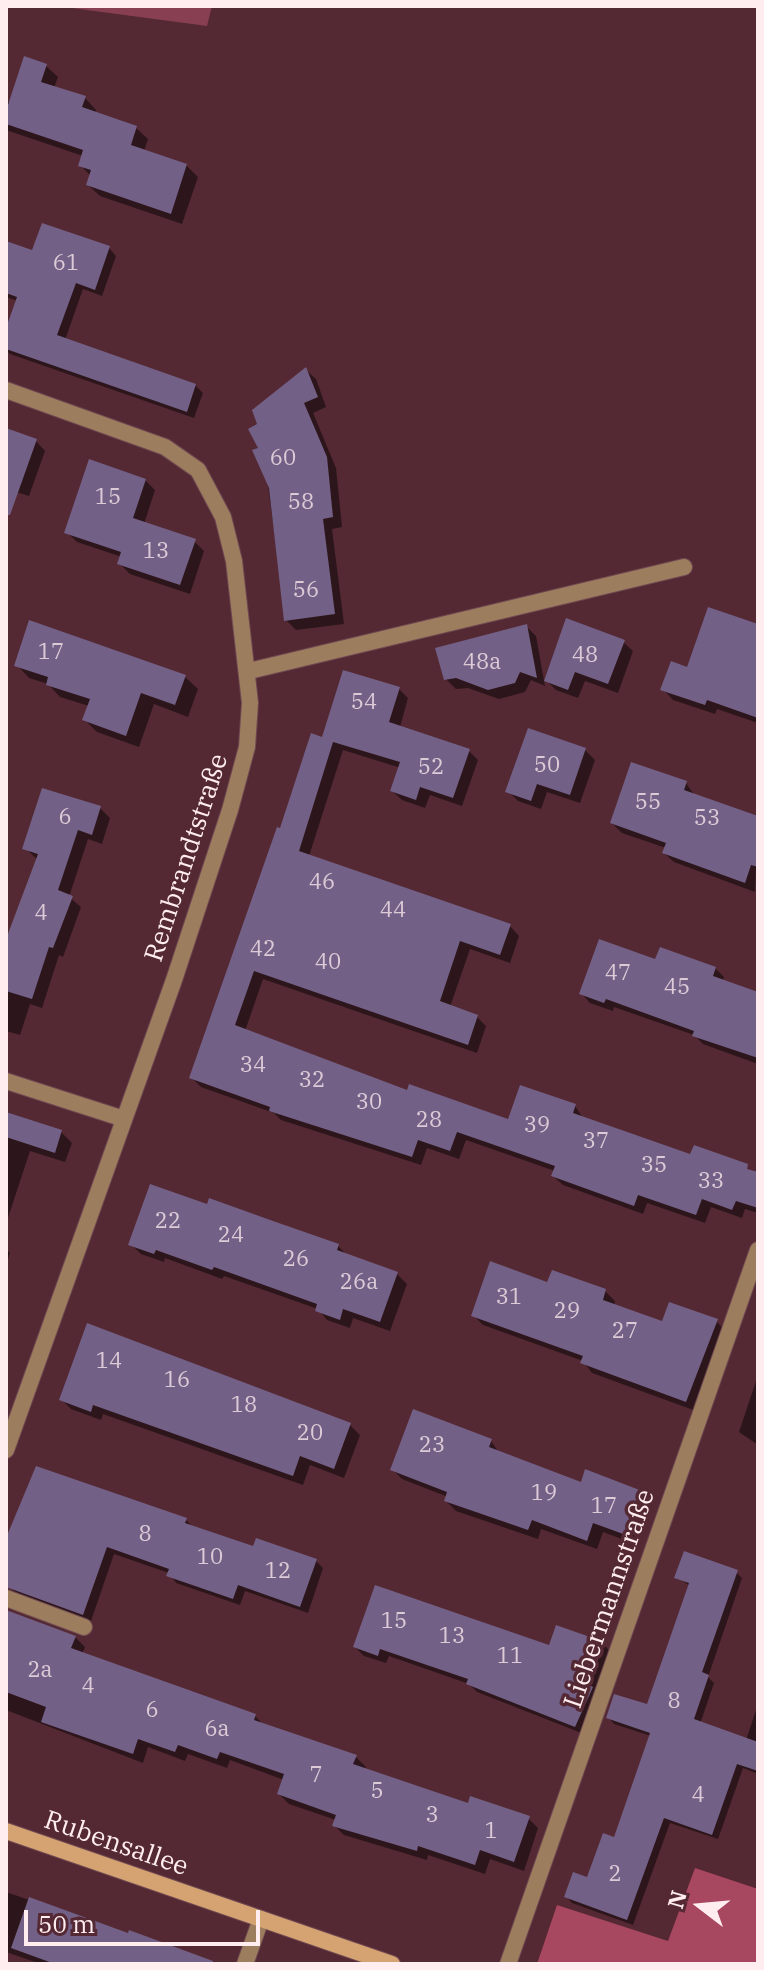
<!DOCTYPE html>
<meta charset="utf-8">
<style>
body{margin:0}
#map{position:relative;width:764px;height:1970px;overflow:hidden;background:#542933;font-family:"IBM Plex Serif",serif}
canvas{display:block}
.frame{position:absolute;inset:0;border:8px solid #ffedf0;pointer-events:none}
.north{position:absolute;left:660px;top:1866px;width:80px;height:80px;-webkit-text-stroke:6px #542933;paint-order:stroke;rotate:286deg;font-size:22px;font-weight:700;line-height:32px;text-align:center;color:#ffedf0}
.north::after{content:'';display:block;margin:auto;width:28px;height:36px;background:#ffedf0;clip-path:polygon(50% 0,100% 100%,50% 72%,0 100%)}
.scale{position:absolute;left:24px;top:1910px;width:236px;height:36px;box-sizing:border-box;border:4px solid #ffedf0;border-top:0;padding-left:10px;font-size:24px;line-height:28px;white-space:nowrap;color:#ffedf0;-webkit-text-stroke:6px #542933;paint-order:stroke}
</style>
<div id="map">
<canvas width="764" height="1970"></canvas>
<div class="frame"></div>
<div class="north">N</div>
<div class="scale">50 m</div>
</div>
<script>
const ctx = document.querySelector('canvas').getContext('2d');
ctx.lineJoin = 'round';
function fillPath(path, color) { ctx.fillStyle = color; ctx.fill(path, 'evenodd'); }
const toPath = rows => new Path2D(rows.map(r => 'M' + r).join(''));
function stroke(path, color, width, dash) { ctx.strokeStyle = color; ctx.lineWidth = width; ctx.lineCap = dash ? 'butt' : 'round'; ctx.setLineDash(dash || []); ctx.stroke(path); }
function write(font, color, halo, rows, align = 'center') {
  ctx.font = font + ' "IBM Plex Serif",serif'; ctx.lineWidth = 7; ctx.setLineDash([]); ctx.textBaseline = 'middle'; ctx.strokeStyle = halo; ctx.fillStyle = color; for (const [text, x, y, turn = 0] of rows) {
    ctx.save(); ctx.translate(x, y); ctx.rotate((+turn || 0) * Math.PI / 180); ctx.textAlign = isNaN(turn) ? turn : align; if (halo) ctx.strokeText(text, 0, 0); ctx.fillText(text, 0, 0); ctx.restore();
  }
}
fillPath(toPath([
 [57,6,212,6,207,26]
]), '#883f51');
fillPath(toPath([
 [695,1868,758,1889,758,1964,537,1964,557,1905,668,1941]
]), '#a84760');
fillPath(toPath([
 [46,66,58,77,54,88,85,98,96,110,95,114,136,128,148,139,144,151,186,165,198,177,182,224,100,196,88,185,91,176,80,165,83,156,6,130,6,101,11,103],
 [6,243,34,253,109,248,116,256,102,296,83,289,65,340,195,385,203,393,194,418,10,354,6,350,6,335,18,301,6,297],
 [306,370,316,379,326,407,313,413,336,468,342,527,332,529,344,624,296,630,286,620,260,425],
 [6,431,36,441,45,451,29,496,6,489],
 [145,480,155,490,144,524,194,541,204,551,190,594,130,574,120,564,122,557,77,542,67,532],
 [526,626,536,636,545,686,531,680,525,692,499,699,468,688,456,689,446,679],
 [758,626,758,723,717,709,715,714,673,700,663,689],
 [623,642,633,651,618,693,585,681,578,698,556,690,546,680],
 [17,665,185,677,198,689,188,717,154,704,139,747,97,732,85,720,89,706,60,697,48,684,29,678],
 [399,689,408,698,400,727,469,751,478,760,462,806,430,795,425,808,402,800,392,791,401,768,343,750,309,856,510,926,519,936,510,963,470,949,450,1007,477,1017,486,1026,477,1053,263,979,245,1031,408,1093,510,1121,575,1106,583,1118,692,1157,758,1174,758,1213,745,1209,742,1218,711,1207,705,1223,647,1203,643,1214,563,1185,553,1176,555,1171,466,1140,459,1159,427,1148,421,1165,281,1120,274,1113,201,1087,191,1077,282,831,324,740],
 [585,750,595,760,580,803,547,792,541,809,518,801,508,791],
 [686,783,695,796,758,818,755,892,674,862,664,853,666,848,622,833,612,823],
 [100,808,110,818,102,844,88,839,69,897,81,907,63,957,59,955,42,1008,30,1004,20,1035,6,1031,6,944,38,860,25,848],
 [656,961,715,968,724,977,722,982,758,994,758,1064,703,1044,694,1035,614,1007,613,1011,590,1003,582,994],
 [6,1113,61,1132,72,1143,65,1162,30,1151,6,1224],
 [131,1244,338,1246,348,1256,397,1274,407,1284,390,1331,353,1318,350,1328,327,1320,318,1309,224,1276,222,1279,165,1258,164,1262,141,1254],
 [6,1249,10,1253,6,1266],
 [548,1285,605,1291,615,1301,614,1306,663,1324,716,1321,726,1331,696,1411,592,1373,583,1361,483,1325,473,1315],
 [758,1375,758,1445,739,1432],
 [61,1399,350,1425,360,1435,344,1478,310,1465,303,1485,103,1414,101,1420,71,1409],
 [491,1441,500,1454,582,1484,641,1492,651,1502,635,1544,603,1532,597,1549,541,1529,538,1539,456,1511,446,1501,448,1497,402,1479,392,1469],
 [186,1520,193,1527,254,1549,316,1561,323,1568,308,1613,245,1591,240,1605,176,1583,169,1573,114,1554,91,1621,16,1594,6,1582,6,1548],
 [736,1572,742,1578,708,1677,714,1683,700,1724,746,1740,758,1704,758,1774,743,1768,718,1839,670,1823,633,1925,572,1903,566,1896,588,1880,615,1839,651,1736,614,1724,608,1717,648,1707,690,1586,677,1577],
 [6,1611,75,1637,85,1647,82,1654,255,1716,264,1725,356,1757,366,1767,364,1770,469,1806,528,1818,538,1828,524,1871,490,1859,485,1874,428,1855,427,1860,344,1835,334,1825,336,1820,289,1804,279,1794,284,1780,230,1760,227,1768,188,1754,185,1761,148,1747,143,1763,6,1710],
 [603,1644,612,1653,584,1734,477,1692,469,1684,389,1656,386,1663,364,1656,355,1647,550,1648],
 [6,1892,188,1954,197,1964,41,1964,6,1952]
]), '#0007');
fillPath(toPath([
 [24,56,47,64,41,82,86,96,82,107,137,126,131,145,187,164,171,214,86,185,91,170,78,166,83,150,6,124,6,111],
 [42,223,110,246,95,290,76,283,57,335,196,384,187,412,6,349,6,328,17,297,6,293,6,241,32,250],
 [306,367,318,397,304,403,327,457,333,517,323,519,335,614,284,621,269,488,252,450,258,448,248,429,257,424,252,410],
 [6,428,37,439,10,515,6,515],
 [89,459,146,479,133,518,196,539,180,585,117,564,121,552,64,533],
 [708,607,758,624,758,718,707,700,705,705,660,690,671,661,687,667],
 [566,618,625,640,608,684,575,672,568,690,544,681],
 [29,620,186,675,175,705,141,693,126,736,82,720,90,699,46,685,48,677,14,666],
 [527,624,537,678,520,672,515,683,488,690,456,678,444,680,435,648],
 [343,670,400,687,389,722,470,749,453,798,420,787,416,800,390,791,400,762,333,742,299,851,511,924,500,955,460,941,440,1001,478,1015,468,1045,254,971,235,1025,407,1090,409,1084,508,1119,520,1085,576,1104,573,1113,690,1154,694,1145,748,1164,747,1169,758,1172,758,1208,736,1201,732,1210,702,1199,696,1215,638,1195,634,1206,551,1176,555,1166,457,1132,450,1151,418,1140,412,1157,269,1111,270,1107,189,1078,277,827,280,828,311,733,322,737],
 [528,728,586,748,570,795,537,784,531,801,505,792],
 [631,762,687,781,684,790,758,816,758,867,751,865,745,883,662,853,666,843,610,823],
 [42,788,101,806,92,835,78,830,58,890,73,896,53,948,49,947,32,999,6,991,6,939,38,854,22,849],
 [599,939,655,959,660,947,716,967,713,976,758,992,758,1058,692,1036,694,1031,606,999,604,1003,579,994],
 [6,1112,62,1130,55,1153,6,1137],
 [150,1184,207,1204,209,1198,273,1221,339,1244,337,1250,398,1272,380,1322,343,1309,340,1320,315,1311,317,1304,214,1267,212,1270,156,1250,154,1254,128,1245],
 [490,1261,547,1282,552,1270,606,1289,603,1300,662,1321,669,1302,718,1319,686,1402,580,1363,583,1356,471,1316],
 [87,1323,351,1423,334,1469,300,1456,293,1476,93,1405,91,1412,59,1400],
 [413,1409,492,1439,489,1447,581,1482,585,1469,642,1491,626,1535,593,1523,587,1541,532,1520,528,1530,444,1501,447,1492,390,1470],
 [36,1466,187,1518,185,1523,253,1546,256,1538,317,1559,300,1607,238,1585,233,1599,166,1576,169,1569,107,1547,83,1615,6,1587,6,1538],
 [684,1551,738,1570,702,1672,709,1675,694,1719,758,1742,758,1771,737,1764,712,1835,664,1818,627,1920,564,1897,573,1872,587,1877,603,1833,614,1837,650,1733,606,1718,614,1694,647,1704,689,1583,674,1578],
 [375,1585,549,1645,556,1625,604,1642,589,1685,593,1687,575,1727,466,1684,468,1679,380,1649,378,1656,353,1647],
 [6,1610,76,1636,71,1648,256,1714,254,1720,357,1755,353,1764,468,1803,470,1796,530,1816,514,1862,480,1850,475,1865,418,1846,417,1851,332,1826,336,1815,277,1794,284,1774,220,1752,217,1759,178,1745,175,1752,138,1739,133,1754,41,1722,46,1707,6,1692],
 [29,1897,128,1933,129,1930,213,1961,213,1964,55,1964,11,1948]
]), '#736087');
const lane = toPath([
 [249,671,684,567],
 [6,1598,84,1627]
]);
const street = toPath([
 [6,390,165,447,198,470,223,517,234,561,250,703,247,747,230,810,174,980,6,1450],
 [6,1081,124,1119],
 [245,1964,261,1919],
 [508,1964,758,1250]
]);
const secondary = toPath([
 [6,1831,392,1964]
]);
stroke(lane, '#6f4851', 18);
stroke(street, '#6f4851', 18);
stroke(secondary, '#6f4851', 18);
stroke(lane, '#9c7d5e', 16);
stroke(street, '#9c7d5e', 16);
stroke(secondary, '#d5a371', 16);
write('22px', '#dccad6', null, [
 ["61",66,264],
 ["60",283,459],
 ["15",108,498],
 ["58",301,503],
 ["13",156,552],
 ["56",306,591],
 ["17",51,653],
 ["48",585,656],
 ["48a",482,663],
 ["54",364,703],
 ["50",547,766],
 ["52",431,768],
 ["55",648,803],
 ["6",65,818],
 ["53",707,819],
 ["46",322,883],
 ["44",393,911],
 ["4",41,914],
 ["42",263,950],
 ["40",328,963],
 ["47",618,974],
 ["45",677,988],
 ["34",253,1066],
 ["32",312,1081],
 ["30",369,1103],
 ["28",429,1121],
 ["39",537,1126],
 ["37",596,1142],
 ["35",654,1166],
 ["33",711,1182],
 ["22",168,1222],
 ["24",231,1236],
 ["26",296,1260],
 ["26a",359,1283],
 ["31",509,1298],
 ["29",567,1312],
 ["27",625,1332],
 ["14",109,1362],
 ["16",177,1381],
 ["18",244,1406],
 ["20",310,1434],
 ["23",432,1446],
 ["19",544,1494],
 ["17",604,1507],
 ["8",145,1535],
 ["10",210,1558],
 ["12",278,1572],
 ["15",394,1622],
 ["13",452,1637],
 ["11",510,1657],
 ["2a",40,1671],
 ["4",88,1687],
 ["8",674,1702],
 ["6",152,1711],
 ["6a",217,1730],
 ["7",316,1776],
 ["5",377,1792],
 ["4",698,1796],
 ["3",432,1816],
 ["1",491,1832],
 ["2",615,1875]
]);
write('26px', '#ffedf0', '#542933', [
 ["Rembrandtstraße",187,858,-72],
 ["Liebermannstraße",610,1599,-71],
 ["Rubensallee",116,1844,19]
]);
</script>
